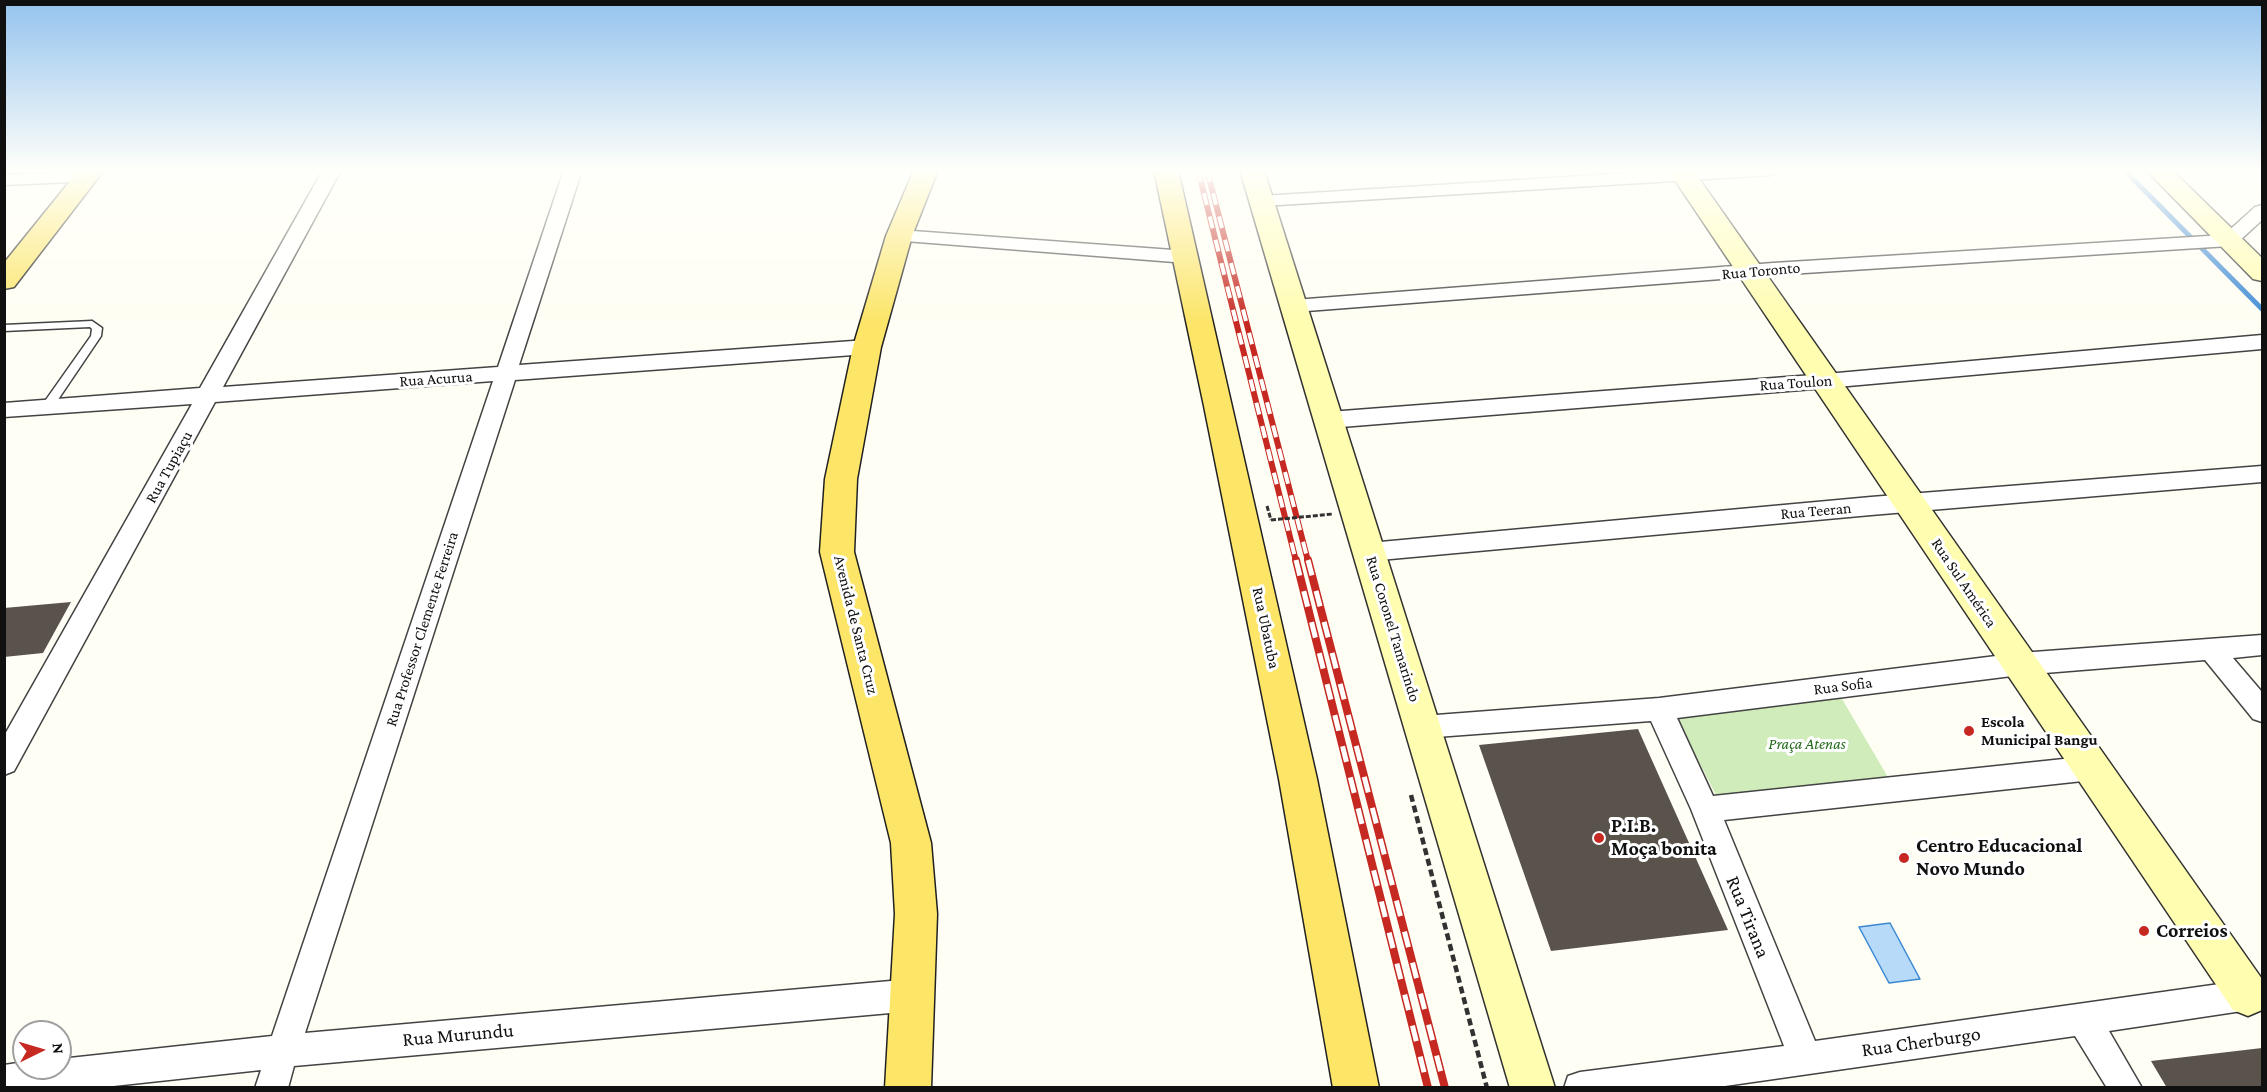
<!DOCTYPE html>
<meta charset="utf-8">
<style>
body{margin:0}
#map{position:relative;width:2267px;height:1092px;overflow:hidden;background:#fffef4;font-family:"Crimson Pro",serif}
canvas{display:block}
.frame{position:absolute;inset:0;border:6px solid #101010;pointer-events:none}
.north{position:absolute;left:12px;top:1020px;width:60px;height:60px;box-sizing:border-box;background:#fff;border:2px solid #9f9f9f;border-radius:50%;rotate:85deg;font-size:16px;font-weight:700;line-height:24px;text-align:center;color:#101010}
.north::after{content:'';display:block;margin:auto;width:21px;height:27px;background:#c62922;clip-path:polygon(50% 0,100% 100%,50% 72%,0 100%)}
</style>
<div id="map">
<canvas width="2267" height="1092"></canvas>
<div class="frame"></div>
<div class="north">N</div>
</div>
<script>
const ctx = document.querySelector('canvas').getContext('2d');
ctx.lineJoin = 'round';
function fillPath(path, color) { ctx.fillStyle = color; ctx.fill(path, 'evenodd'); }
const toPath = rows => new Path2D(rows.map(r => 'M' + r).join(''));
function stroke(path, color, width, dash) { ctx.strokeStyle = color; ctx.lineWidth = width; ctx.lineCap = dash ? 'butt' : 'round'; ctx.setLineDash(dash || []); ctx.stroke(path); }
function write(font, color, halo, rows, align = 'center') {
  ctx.font = font + ' "Crimson Pro",serif'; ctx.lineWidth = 6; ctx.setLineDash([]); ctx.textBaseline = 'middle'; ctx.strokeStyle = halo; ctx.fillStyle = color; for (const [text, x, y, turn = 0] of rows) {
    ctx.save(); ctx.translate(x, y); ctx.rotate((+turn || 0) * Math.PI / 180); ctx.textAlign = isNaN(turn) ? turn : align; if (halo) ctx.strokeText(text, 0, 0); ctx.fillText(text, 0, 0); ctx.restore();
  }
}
fillPath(toPath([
 [1835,687,1895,789,1722,807,1671,707]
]), '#d0ecbb');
const water = toPath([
 [1890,923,1920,979,1889,983,1859,927,1890,923]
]);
fillPath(water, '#b6daf8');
stroke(water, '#3b88d2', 1.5);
stroke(toPath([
 [2124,170,2262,309]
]), '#3b88d2', 5);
fillPath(toPath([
 [71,602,43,653,4,657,4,608],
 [1638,729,1728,930,1551,951,1479,745],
 [2262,1048,2262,1088,2167,1088,2151,1061]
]), '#5a534c');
const lane = toPath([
 [92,321,102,328,101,336,51,410,43,410,42,407,43,404,91,336,92,329,90,327,4,331,4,325,92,321]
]);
const street = toPath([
 [323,170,341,170,223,387,498,367,564,170,582,170,519,365,867,340,874,342,877,347,874,352,867,354,515,380,305,1033,913,979,924,984,929,995,924,1006,913,1011,294,1066,288,1088,255,1088,261,1070,95,1088,4,1088,4,1065,24,1062,24,1068,60,1068,60,1059,272,1036,493,381,215,402,14,771,4,775,4,736,192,404,4,417,4,403,200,388,323,170],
 [1678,170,1781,170,1772,175,1262,206,1256,205,1253,201,1256,197,1262,196,1678,170],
 [87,172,93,173,96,177,93,181,4,185,4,175,87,172],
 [2262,205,2262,220,2236,244,2229,246,1773,275,1294,312,1287,310,1284,306,1287,302,1294,300,1773,263,2224,235,2255,207,2262,205],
 [899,230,1187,251,1194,253,1197,257,1194,261,1187,263,892,240,890,236,892,232,899,230],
 [2262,335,2262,349,1826,388,1329,428,1321,425,1318,420,1321,415,1329,412,1826,374,2262,335],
 [2262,466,2262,482,1871,515,1369,561,1360,558,1357,552,1360,546,1369,543,1871,497,2262,466],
 [2262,635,2262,655,2233,658,2262,692,2262,722,2253,719,2205,660,2020,675,1677,718,1713,796,2092,756,2102,759,2106,768,2102,777,2092,780,1724,820,1815,1041,2262,978,2262,1008,2109,1031,2142,1088,2107,1088,2075,1036,1711,1088,1564,1088,1568,1076,1580,1072,1784,1046,1691,809,1651,721,1423,738,1413,735,1410,727,1413,719,1423,716,1659,698,2020,653,2262,635]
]);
const secondary = toPath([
 [1240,170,1264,170,1555,1088,1510,1088,1240,170],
 [1668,170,1693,170,2262,979,2262,1010,2248,1016,2233,1010,1668,170],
 [2146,170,2172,170,2262,258,2262,281,2253,279,2146,170]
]);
const primary = toPath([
 [79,170,104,170,14,287,4,289,4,263,79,170],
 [914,170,938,170,912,236,881,347,857,479,854,552,931,843,937,914,931,1088,885,1088,895,914,891,843,820,552,825,479,853,347,886,236,914,170],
 [1154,170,1178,170,1317,779,1379,1088,1333,1088,1279,779,1204,406,1154,170]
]);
stroke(lane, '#434343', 3);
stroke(street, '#434343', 3);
stroke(secondary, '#323232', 3);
stroke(primary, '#212121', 3);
stroke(toPath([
 [1267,506,1271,520]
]), '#323232', 3, [5, 2]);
stroke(toPath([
 [1411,795,1487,1088]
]), '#323232', 4.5, [7, 4]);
fillPath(lane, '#fff');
fillPath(street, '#fff');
fillPath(secondary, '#fffdaf');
fillPath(primary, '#fce567');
const railFar1 = toPath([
 [1198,170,1296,561],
 [1207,170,1308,561]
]);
const rail = toPath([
 [1296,560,1428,1088],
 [1308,560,1445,1088]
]);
stroke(railFar1, '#c62922', 6);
stroke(rail, '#c62922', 8);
stroke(railFar1, '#fff', 4, [12]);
stroke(rail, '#fff', 5, [16]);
stroke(toPath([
 [1271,520,1333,514]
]), '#323232', 3, [5, 2]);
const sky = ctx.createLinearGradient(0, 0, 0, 323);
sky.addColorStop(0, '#94c3ee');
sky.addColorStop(0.53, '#fffffa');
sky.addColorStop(1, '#fffffa00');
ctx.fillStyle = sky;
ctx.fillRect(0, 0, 2267, 323);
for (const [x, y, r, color] of [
 [1969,731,6,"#c62922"],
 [1599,838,6,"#c62922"],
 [1904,858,6,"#c62922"],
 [2144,931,6,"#c62922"]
]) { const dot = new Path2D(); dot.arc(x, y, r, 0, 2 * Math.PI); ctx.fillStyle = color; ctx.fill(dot); stroke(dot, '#fff', 2); }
write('16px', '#101010', '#fff', [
 ["Rua Toronto",1761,271,-5],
 ["Rua Acurua",436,379,-4],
 ["Rua Toulon",1796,383,-4],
 ["Rua Tupiaçu",169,467,-61],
 ["Rua Teeran",1816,511,-5],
 ["Rua Sul América",1964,583,56],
 ["Avenida de Santa Cruz",856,625,76],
 ["Rua Ubatuba",1266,628,78],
 ["Rua Professor Clemente Ferreira",422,629,-72],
 ["Rua Coronel Tamarindo",1393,629,73],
 ["Rua Sofia",1843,686,-7]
]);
write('bold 16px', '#101010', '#fff', [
 ["Escola",1981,722],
 ["Municipal Bangu",1981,740]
], 'left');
write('italic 16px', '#266c1d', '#fff', [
 ["Praça Atenas",1807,744]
]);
write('bold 20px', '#101010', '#fff', [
 ["P.I.B.",1611,826],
 ["Moça bonita",1611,849],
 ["Centro Educacional",1916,846],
 ["Novo Mundo",1916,869],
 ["Correios",2156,931]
], 'left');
write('20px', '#101010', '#fff', [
 ["Rua Tirana",1748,917,68],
 ["Rua Murundu",458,1035,-5],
 ["Rua Cherburgo",1921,1042,-8]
]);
</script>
